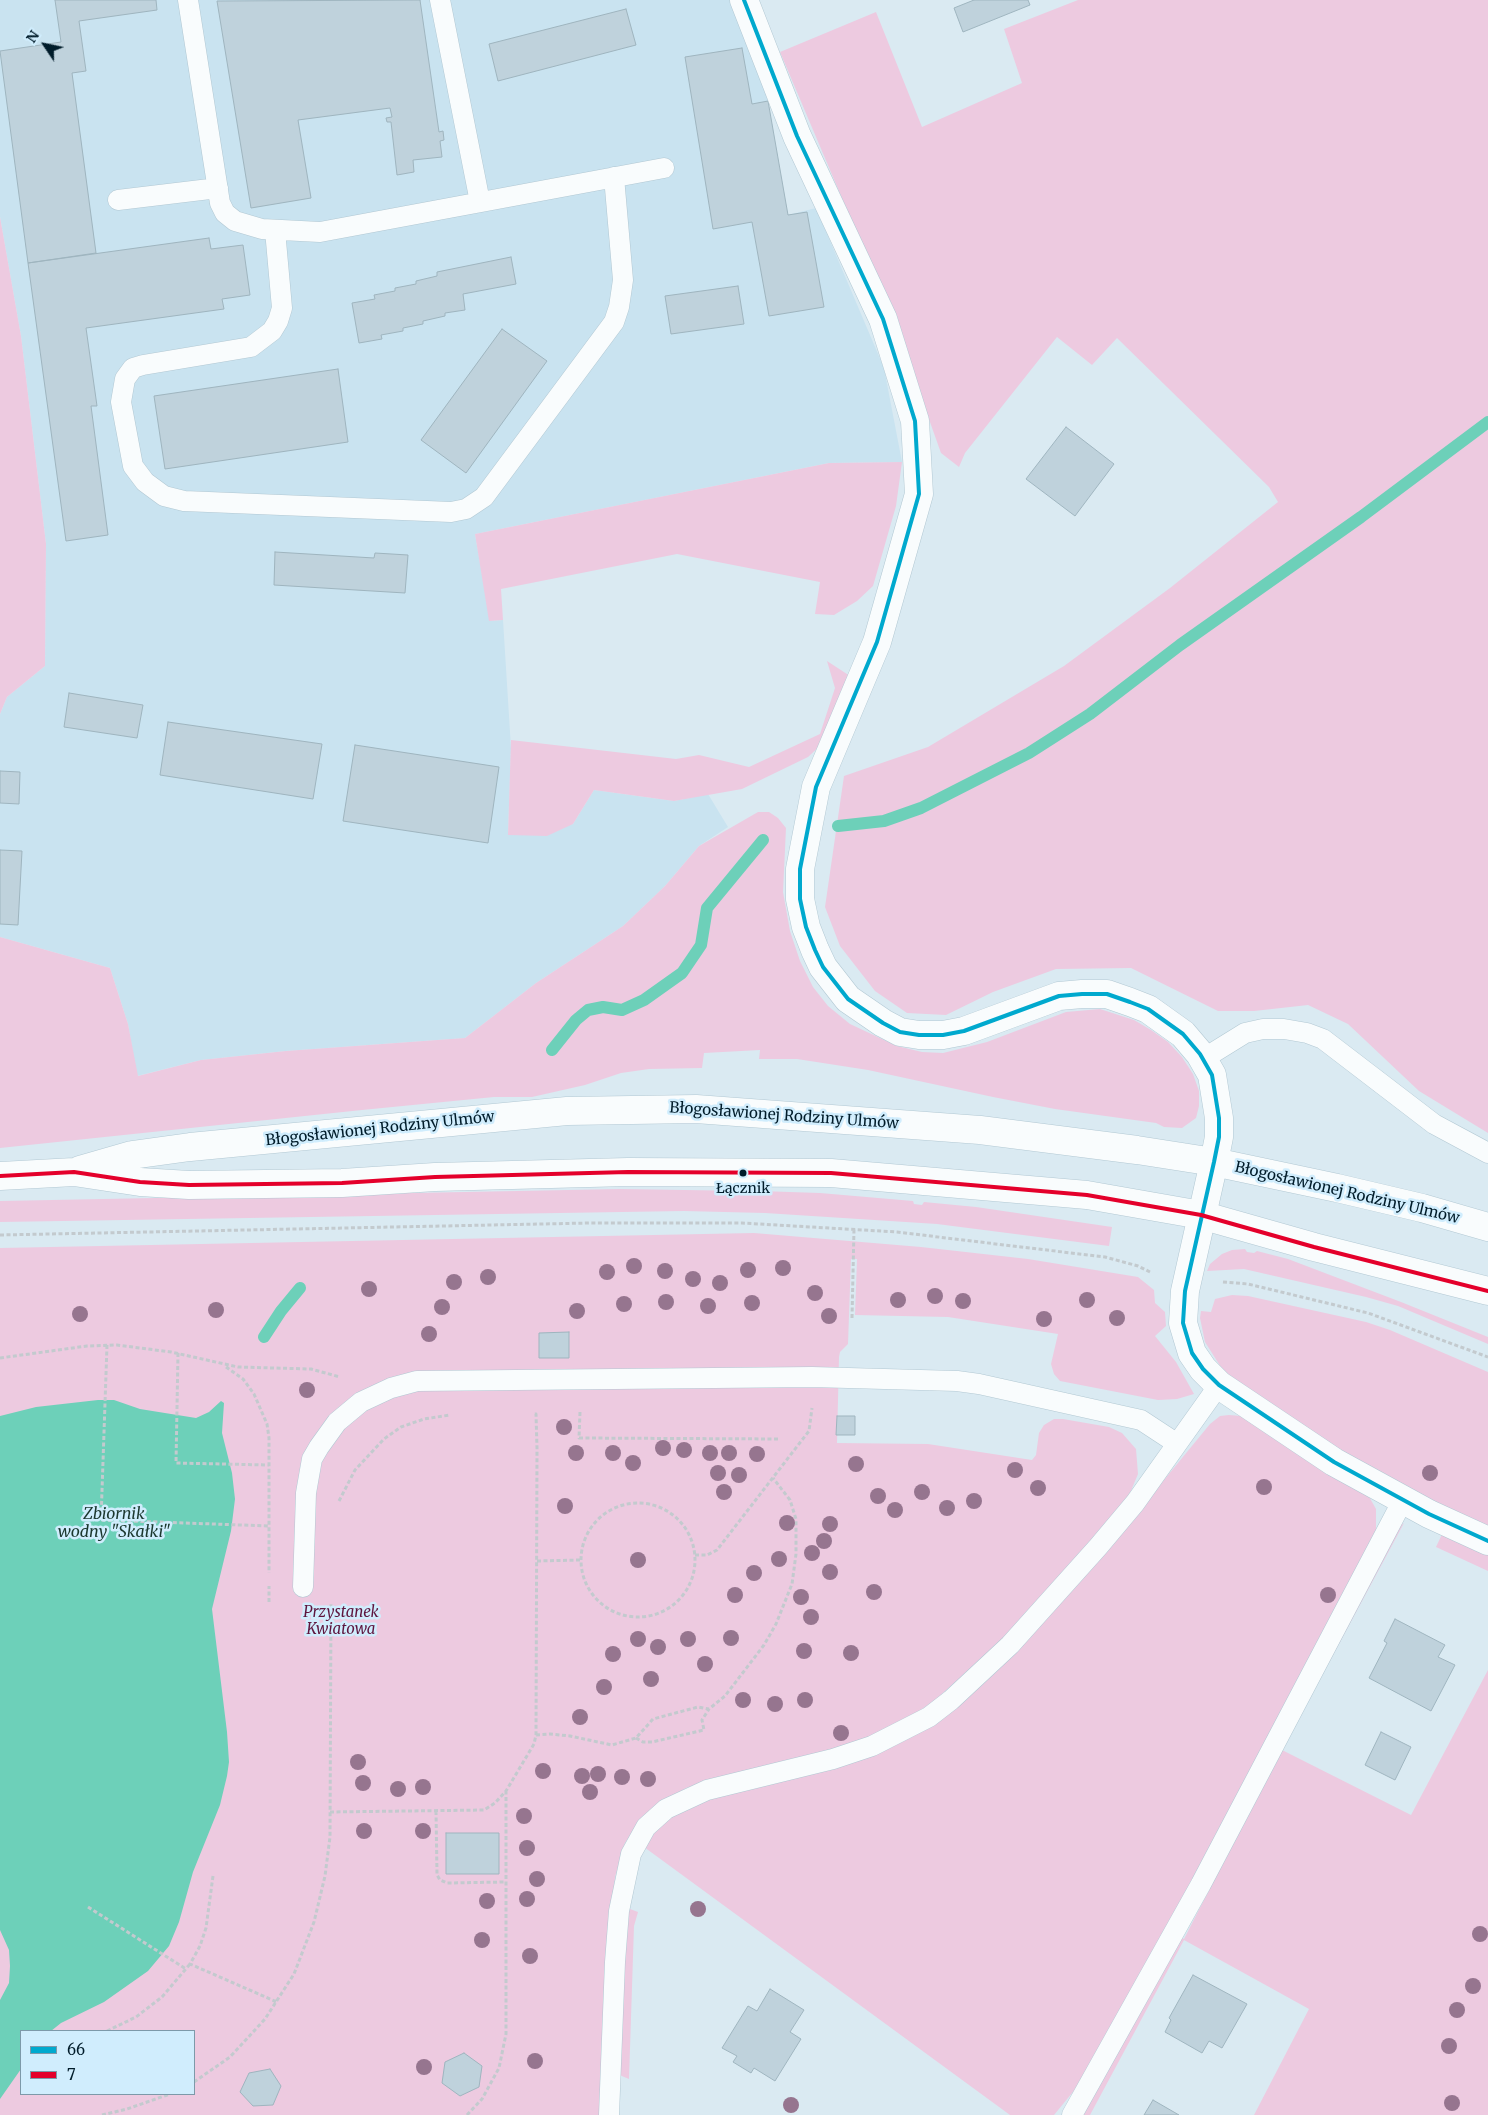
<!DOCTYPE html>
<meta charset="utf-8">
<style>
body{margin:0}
#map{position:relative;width:1488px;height:2115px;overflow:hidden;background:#daeaf2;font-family:Merriweather,serif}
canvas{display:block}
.legend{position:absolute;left:20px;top:2030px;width:175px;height:65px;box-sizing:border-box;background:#d0edfd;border:1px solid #7d99a9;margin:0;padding:6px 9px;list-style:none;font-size:15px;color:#001c2a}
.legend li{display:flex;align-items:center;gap:10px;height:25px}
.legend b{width:25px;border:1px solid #7d99a9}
.north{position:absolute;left:20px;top:20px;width:50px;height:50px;-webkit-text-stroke:4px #d0edfd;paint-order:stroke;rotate:304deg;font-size:14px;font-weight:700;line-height:20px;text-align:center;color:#001c2a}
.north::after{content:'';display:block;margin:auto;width:18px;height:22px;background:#001c2a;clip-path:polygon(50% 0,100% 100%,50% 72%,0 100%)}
</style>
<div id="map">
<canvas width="1488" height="2115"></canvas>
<ul class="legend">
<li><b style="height:6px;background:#00a9ce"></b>66</li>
<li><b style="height:6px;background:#e4002b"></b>7</li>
</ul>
<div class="north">N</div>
</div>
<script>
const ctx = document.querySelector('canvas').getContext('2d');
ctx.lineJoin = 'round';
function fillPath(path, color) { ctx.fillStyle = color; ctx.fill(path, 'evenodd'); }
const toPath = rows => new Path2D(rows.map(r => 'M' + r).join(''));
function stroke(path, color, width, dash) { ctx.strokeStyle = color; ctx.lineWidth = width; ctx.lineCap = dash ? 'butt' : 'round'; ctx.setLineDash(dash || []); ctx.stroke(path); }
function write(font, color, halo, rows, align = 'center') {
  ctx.font = font + ' Merriweather,serif'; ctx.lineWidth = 5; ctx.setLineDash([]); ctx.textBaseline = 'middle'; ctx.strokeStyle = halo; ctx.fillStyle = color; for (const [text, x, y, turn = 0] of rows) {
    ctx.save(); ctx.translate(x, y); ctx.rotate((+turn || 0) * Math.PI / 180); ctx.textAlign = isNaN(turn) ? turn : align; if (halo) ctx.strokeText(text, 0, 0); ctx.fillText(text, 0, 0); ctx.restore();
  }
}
fillPath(toPath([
 [0,0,730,0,757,64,768,101,788,215,816,208,884,368,902,462,829,463,475,534,490,621,503,620,511,748,508,834,573,824,594,790,674,801,708,794,728,827,699,846,665,886,623,926,536,983,465,1038,286,1051,201,1060,137,1076,128,1024,110,968,0,937,0,714,7,697,45,666,46,544,21,336,0,217]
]), '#c9e3f0');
fillPath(toPath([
 [1078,0,1488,0,1488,1133,1419,1091,1348,1024,1308,1005,1254,1011,1218,1011,1131,968,1056,969,993,992,946,1015,907,1013,875,991,840,946,825,907,844,776,928,747,1064,666,1170,588,1278,502,1269,487,1117,338,1092,365,1057,337,965,453,959,467,941,453,894,321,780,52,876,12,922,127,1022,83,1004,29],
 [0,217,21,336,46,544,45,666,7,697,0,714],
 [902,462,896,506,873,586,857,601,834,615,815,614,820,582,677,554,501,589,503,620,489,621,475,534,829,463],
 [827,661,850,676,823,743,808,757,742,789,674,801,594,790,573,824,547,836,508,835,511,740,676,759,699,755,749,767,820,734,835,688],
 [758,812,769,812,778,818,786,828,783,892,790,931,800,961,813,987,828,1006,850,1024,897,1046,922,1052,943,1053,987,1042,1066,1012,1100,1009,1134,1020,1151,1030,1168,1042,1182,1057,1193,1074,1199,1091,1199,1106,1196,1118,1182,1128,1164,1127,1156,1123,1055,1109,993,1097,868,1070,797,1059,759,1059,760,1050,704,1053,702,1068,649,1069,621,1073,585,1085,532,1097,494,1097,362,1110,0,1148,0,937,110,968,128,1024,138,1076,201,1060,286,1051,465,1038,536,983,623,926,665,886,699,846],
 [620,1189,749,1191,751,1194,757,1194,759,1191,820,1193,913,1201,914,1204,922,1205,924,1202,976,1207,1112,1227,1109,1246,937,1224,765,1213,684,1211,0,1222,0,1201],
 [754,1233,921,1247,1028,1259,1138,1277,1154,1290,1155,1303,1165,1312,1166,1326,1155,1336,1176,1362,1194,1394,1177,1399,1158,1400,1060,1381,1054,1374,1051,1364,1058,1334,948,1317,855,1315,857,1259,851,1259,848,1344,840,1352,839,1357,837,1443,928,1444,1032,1460,1036,1455,1039,1433,1044,1425,1054,1419,1063,1419,1109,1427,1122,1433,1136,1449,1138,1474,1128,1498,1116,1513,997,1645,934,1701,916,1713,865,1739,837,1749,686,1788,643,1816,625,1843,615,1877,600,2115,0,2115,0,1248],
 [21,2031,194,2031,194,2094,21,2094],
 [1245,1249,1247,1252,1254,1253,1257,1251,1288,1259,1401,1302,1488,1337,1488,1344,1398,1306,1366,1297,1244,1269,1207,1271,1210,1264,1222,1254,1232,1250],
 [1232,1295,1248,1296,1366,1322,1390,1330,1488,1372,1488,1529,1375,1470,1296,1426,1224,1372,1205,1342,1200,1318,1201,1311,1211,1312,1215,1299],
 [1229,1415,1241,1416,1367,1493,1376,1509,1376,1533,1225,1826,1077,2087,1054,2115,1010,2115,644,1847,658,1828,672,1816,703,1801,901,1741,1127,1525,1210,1424,1220,1416],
 [1404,1523,1282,1750,1411,1815,1488,1670,1488,2115,1254,2115,1309,2009,1184,1940,1090,2115,1082,2115,1167,1959,1180,1937,1184,1939,1281,1749,1398,1528],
 [1444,1530,1488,1550,1488,1571,1436,1547],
 [630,1909,638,1912,634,1926,629,2079,617,2074,628,1913]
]), '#edcae0');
fillPath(toPath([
 [98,1400,114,1400,140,1409,196,1418,209,1412,221,1401,224,1403,222,1433,232,1473,235,1499,231,1531,212,1609,227,1732,229,1762,227,1776,220,1805,193,1872,179,1922,169,1946,148,1971,104,2002,61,2023,51,2031,21,2031,21,2069,0,2099,0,2000,9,1983,10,1966,9,1950,0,1930,0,1416,36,1407]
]), '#6dd0b9');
stroke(toPath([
 [838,826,884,821,921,808,1029,753,1090,714,1180,645,1361,517,1488,422],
 [552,1050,576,1020,588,1010,603,1007,622,1010,644,1000,682,973,701,945,707,908,763,840],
 [264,1337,281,1311,300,1288]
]), '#6dd0b9', 12);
const building = toPath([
 [55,0,156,0,157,10,79,21,86,71,72,73,96,253,28,263,0,51,61,42,55,0],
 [420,0,439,132,443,131,444,140,440,141,442,157,413,160,414,172,397,175,391,122,387,122,386,118,392,117,390,108,298,120,311,198,251,208,217,1,420,0],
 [974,0,1028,0,1030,5,963,32,954,8,974,0],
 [626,9,636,45,498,81,489,44,626,9],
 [742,48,752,104,768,101,788,215,807,212,824,307,769,316,752,222,713,229,685,57,742,48],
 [209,238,211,249,243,245,250,295,222,299,224,309,86,328,97,406,91,406,108,535,66,541,28,263,209,238],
 [511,257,516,284,463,294,465,310,445,313,445,316,423,321,423,324,403,328,403,331,381,335,382,339,359,343,352,303,375,299,374,295,395,291,395,288,416,284,416,281,437,276,437,272,511,257],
 [738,286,744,324,671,334,665,296,738,286],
 [502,329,547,361,466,473,421,440,502,329],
 [338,369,348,442,165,469,154,396,338,369],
 [1066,427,1114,464,1075,516,1026,479,1066,427],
 [275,552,374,558,375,553,408,555,405,593,274,585,275,552],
 [69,693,143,705,137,738,64,727,69,693],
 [168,722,322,744,313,799,160,775,168,722],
 [355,745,499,767,488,843,343,821,355,745],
 [0,771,20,772,19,804,0,803,0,771],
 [0,850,22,851,18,925,0,924,0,850],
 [569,1332,569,1358,539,1358,539,1333,569,1332],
 [837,1416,855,1416,855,1435,836,1435,837,1416],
 [1395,1619,1445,1645,1438,1657,1455,1665,1431,1711,1369,1678,1387,1643,1384,1641,1395,1619],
 [1381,1732,1411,1747,1395,1780,1365,1765,1381,1732],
 [446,1833,499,1833,499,1874,446,1874,446,1833],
 [1193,1975,1247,2004,1222,2048,1209,2041,1202,2053,1165,2032,1171,2020,1169,2018,1193,1975],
 [770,1989,804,2010,790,2032,801,2039,775,2081,754,2068,751,2073,733,2062,737,2056,722,2048,748,2006,757,2011,770,1989],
 [464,2053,482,2066,479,2087,460,2096,442,2083,445,2062,464,2053],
 [270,2069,281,2086,273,2105,253,2106,240,2092,249,2073,270,2069],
 [1153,2100,1179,2115,1144,2115,1153,2100]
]);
fillPath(building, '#bfd2dc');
stroke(building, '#9fb5bf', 1);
const lane = toPath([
 [188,0,220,203,225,213,235,221,262,229,320,232,664,168],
 [440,0,480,202],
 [118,200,218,188],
 [275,230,282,308,278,321,272,331,251,347,143,365,133,368,125,379,121,402,133,466,145,482,164,496,184,501,451,512,466,509,484,497,614,322,619,307,623,280,614,177],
 [1203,1059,1245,1033,1263,1029,1284,1029,1307,1033,1323,1039,1434,1124,1488,1153],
 [303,1587,306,1493,312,1459,319,1447,337,1422,361,1402,391,1388,417,1381,812,1377,957,1381,979,1384,1141,1420,1176,1443],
 [609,2115,615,1962,619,1911,631,1854,646,1827,666,1809,707,1790,833,1759,872,1746,929,1717,951,1700,1010,1645,1098,1547,1135,1503,1219,1385],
 [1072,2115,1201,1884,1403,1500]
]);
const street = toPath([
 [744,0,797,136,883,319,915,421,919,494,877,642,816,787,800,869,800,899,806,927,815,950,823,967,848,999,883,1023,900,1032,919,1035,943,1035,964,1031,1059,996,1082,994,1107,994,1130,1002,1148,1009,1183,1034,1200,1054,1212,1075,1219,1118,1219,1137,1214,1162,1185,1291,1183,1323,1192,1353,1203,1369,1219,1385,1334,1462,1429,1514,1488,1541]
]);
const secondary = toPath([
 [80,1170,132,1155,190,1147,567,1111,696,1109,980,1130,1137,1150,1214,1162,1337,1188,1422,1208,1488,1227],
 [0,1176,74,1172,140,1182,189,1185,342,1183,435,1177,628,1172,831,1173,1087,1195,1201,1215,1314,1247,1488,1291]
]);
stroke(lane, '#b2c8d3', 21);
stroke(street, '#b2c8d3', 29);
stroke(secondary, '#b2c8d3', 29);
stroke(toPath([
 [0,1235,590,1223,742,1223,897,1232,1021,1247,1105,1257,1138,1266,1152,1273],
 [1223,1282,1248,1284,1368,1313,1488,1357],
 [852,1318,854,1229],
 [107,1345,101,1520,269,1526],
 [178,1353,176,1463,269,1465],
 [0,1358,87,1346,117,1345,171,1352,238,1367,311,1369,340,1377],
 [226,1367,243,1379,254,1394,267,1424,269,1438,269,1573],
 [580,1412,579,1438,780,1439],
 [339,1501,355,1470,384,1439,401,1427,424,1419,450,1415],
 '581 1560a57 57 0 1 1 114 0a57 57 0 1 1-114 0Z',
 [695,1555,707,1555,717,1550,809,1431,812,1408],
 [537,1561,581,1560],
 [269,1602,269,1586],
 [536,1735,550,1734,570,1736,612,1745,636,1738,653,1719,698,1707,709,1709,725,1696,764,1645,776,1624,792,1584,796,1554,796,1519,790,1500,773,1478],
 [636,1738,643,1742,652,1742,704,1730,702,1720,709,1709],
 [436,1811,437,1875,440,1880,447,1883,506,1882],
 [330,1812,484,1810,495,1803,506,1791,534,1744,536,1735,537,1448,536,1414,533,1414],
 [213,1876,206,1928,200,1946,190,1964,277,2002],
 [88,1907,186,1969],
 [107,2031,136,2017,162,1997,190,1964],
 [194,2082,230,2057,265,2019,294,1974,314,1922,325,1876,330,1837,331,1604],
 [102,2115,127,2109,170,2094],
 [467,2115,482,2099,499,2068,506,2034,506,1791]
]), '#c3cace', 3, [4, 2.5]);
stroke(lane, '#f9fcfd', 20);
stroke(street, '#f9fcfd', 28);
stroke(secondary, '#f9fcfd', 28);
stroke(toPath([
 [744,0,797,136,883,319,915,421,919,494,877,642,816,787,800,869,800,899,806,927,815,950,823,967,848,999,883,1023,900,1032,919,1035,943,1035,964,1031,1059,996,1082,994,1107,994,1130,1002,1148,1009,1183,1034,1200,1054,1212,1075,1219,1118,1219,1137,1214,1162,1185,1291,1183,1323,1192,1353,1203,1369,1219,1385,1334,1462,1429,1514,1488,1541]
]), '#00a9ce', 4);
stroke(toPath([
 [0,1176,74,1172,140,1182,189,1185,342,1183,435,1177,628,1172,831,1173,1087,1195,1201,1215,1314,1247,1488,1291]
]), '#e4002b', 4);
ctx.fillStyle = '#96758f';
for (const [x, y] of [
 [634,1266],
 [783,1268],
 [748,1270],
 [665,1271],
 [607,1272],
 [488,1277],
 [693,1279],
 [454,1282],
 [720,1283],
 [369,1289],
 [815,1293],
 [935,1296],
 [898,1300],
 [1087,1300],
 [963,1301],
 [666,1302],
 [752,1303],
 [624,1304],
 [708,1306],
 [442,1307],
 [216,1310],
 [577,1311],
 [80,1314],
 [829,1316],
 [1117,1318],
 [1044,1319],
 [429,1334],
 [307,1390],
 [564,1427],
 [663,1448],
 [684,1450],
 [576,1453],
 [613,1453],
 [710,1453],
 [729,1453],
 [757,1454],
 [633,1463],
 [856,1464],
 [1015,1470],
 [718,1473],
 [1430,1473],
 [739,1475],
 [1264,1487],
 [1038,1488],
 [724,1492],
 [922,1492],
 [878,1496],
 [974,1501],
 [565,1506],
 [947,1508],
 [895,1510],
 [787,1523],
 [830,1524],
 [824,1541],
 [812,1553],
 [779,1559],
 [638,1560],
 [830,1572],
 [754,1573],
 [874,1592],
 [735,1595],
 [1328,1595],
 [801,1597],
 [811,1617],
 [731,1638],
 [638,1639],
 [688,1639],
 [658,1647],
 [804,1651],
 [851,1653],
 [613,1654],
 [705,1664],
 [651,1679],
 [604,1687],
 [743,1700],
 [805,1700],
 [775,1704],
 [580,1717],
 [841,1733],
 [358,1762],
 [543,1771],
 [598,1774],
 [582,1776],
 [622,1777],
 [648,1779],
 [363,1783],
 [423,1787],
 [398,1789],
 [590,1792],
 [524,1816],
 [364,1831],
 [423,1831],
 [527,1848],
 [537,1879],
 [527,1899],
 [487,1901],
 [698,1909],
 [1480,1934],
 [482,1940],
 [530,1956],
 [1473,1986],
 [1457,2010],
 [1449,2046],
 [535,2061],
 [424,2067],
 [1452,2103],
 [791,2105]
]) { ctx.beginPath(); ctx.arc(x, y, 8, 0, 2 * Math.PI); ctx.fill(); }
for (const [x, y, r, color] of [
 [743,1173,4.5,"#001c2a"]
]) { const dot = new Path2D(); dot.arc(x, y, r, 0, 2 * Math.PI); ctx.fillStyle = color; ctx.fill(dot); stroke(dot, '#d0edfd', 2); }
write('14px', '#001c2a', '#d0edfd', [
 ["Łącznik",743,1189]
]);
write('15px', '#001c2a', '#d0edfd', [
 ["Błogosławionej Rodziny Ulmów",784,1116,4],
 ["Błogosławionej Rodziny Ulmów",380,1129,-6],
 ["Błogosławionej Rodziny Ulmów",1347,1193,13]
]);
write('italic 15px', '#5e153e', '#d0edfd', [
 ["Przystanek",341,1613],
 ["Kwiatowa",341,1630]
]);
write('italic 16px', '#1b372e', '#d0edfd', [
 ["Zbiornik",114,1514],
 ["wodny \"Skałki\"",114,1532]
]);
</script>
